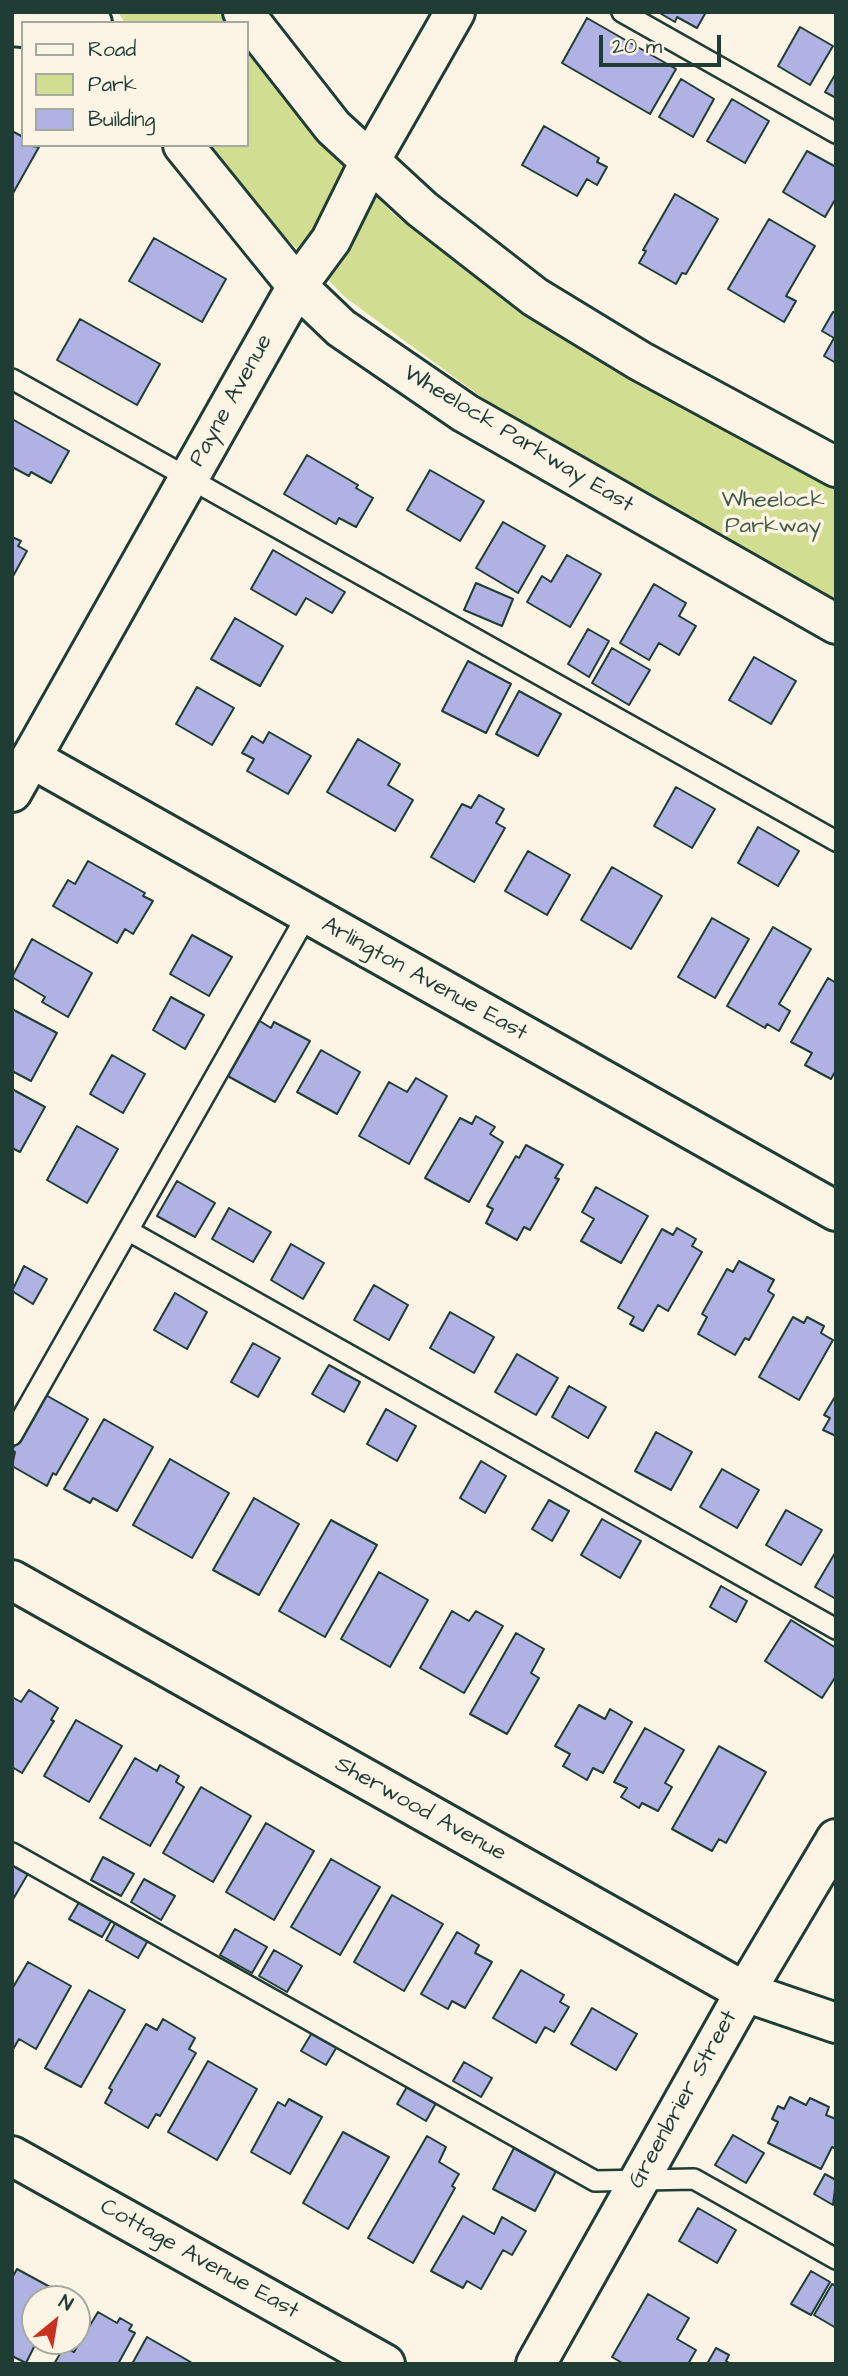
<!DOCTYPE html>
<style>
body{margin:0}
#map{position:relative;width:848px;height:2376px;overflow:hidden;background:#fcf5e5;font-family:"Architects Daughter",sans-serif}
canvas{display:block}
.frame{position:absolute;inset:0;border:14px solid #1f3d34;pointer-events:none}
.legend{position:absolute;left:21px;top:21px;width:228px;height:126px;box-sizing:border-box;background:#fcf5e5;border:2px solid #a4ab9e;margin:0;padding:9px 12px;list-style:none;font-size:21px;color:#1f3d34}
.legend li{display:flex;align-items:center;gap:14px;height:35px}
.legend b{width:35px;border:2px solid #a4ab9e}
.north{position:absolute;left:21px;top:2285px;width:70px;height:70px;box-sizing:border-box;background:#fcf5e5;border:2px solid #a4ab9e;border-radius:50%;rotate:30deg;font-size:19px;font-weight:700;line-height:28px;text-align:center;color:#1f3d34}
.north::after{content:'';display:block;margin:auto;width:24px;height:32px;background:#c8321e;clip-path:polygon(50% 0,100% 100%,50% 72%,0 100%)}
.scale{position:absolute;left:599px;top:35px;width:122px;height:32px;box-sizing:border-box;border:4px solid #1f3d34;border-top:0;padding-left:9px;font-size:21px;line-height:24px;white-space:nowrap;color:#1f3d34;-webkit-text-stroke:5px #fcf5e5;paint-order:stroke}
</style>
<div id="map">
<canvas width="848" height="2376"></canvas>
<div class="frame"></div>
<ul class="legend">
<li><b style="height:9px;background:#fcf5e5"></b>Road</li>
<li><b style="height:19px;background:#d1dd90"></b>Park</li>
<li><b style="height:19px;background:#afb2e3"></b>Building</li>
</ul>
<div class="north">N</div>
<div class="scale">20 m</div>
</div>
<script>
const ctx = document.querySelector('canvas').getContext('2d');
ctx.lineJoin = 'round';
function fillPath(path, color) { ctx.fillStyle = color; ctx.fill(path, 'evenodd'); }
const toPath = rows => new Path2D(rows.map(r => 'M' + r).join(''));
function stroke(path, color, width, dash) { ctx.strokeStyle = color; ctx.lineWidth = width; ctx.lineCap = dash ? 'butt' : 'round'; ctx.setLineDash(dash || []); ctx.stroke(path); }
function write(font, color, halo, rows, align = 'center') {
  ctx.font = font + ' "Architects Daughter",sans-serif'; ctx.lineWidth = 7; ctx.setLineDash([]); ctx.textBaseline = 'middle'; ctx.strokeStyle = halo; ctx.fillStyle = color; for (const [text, x, y, turn = 0] of rows) {
    ctx.save(); ctx.translate(x, y); ctx.rotate((+turn || 0) * Math.PI / 180); ctx.textAlign = isNaN(turn) ? turn : align; if (halo) ctx.strokeText(text, 0, 0); ctx.fillText(text, 0, 0); ctx.restore();
  }
}
fillPath(toPath([
 [118,12,226,12,233,23,125,23],
 [247,44,311,128,394,215,480,277,650,385,836,490,836,609,602,475,498,409,346,298,262,213,207,145,247,145]
]), '#d1dd90');
const building = toPath([
 [658,12,706,12,697,28,677,17,675,22,658,12],
 [587,18,676,69,650,114,562,63,587,18],
 [800,27,833,46,810,85,778,66,800,27],
 [836,73,836,98,825,92,836,73],
 [681,79,714,99,693,137,659,117,681,79],
 [732,99,769,121,745,163,707,141,732,99],
 [544,126,599,158,597,162,607,167,597,185,587,179,577,196,522,165,544,126],
 [12,131,23,137,23,145,39,147,12,195,12,131],
 [807,151,836,167,836,198,825,217,783,192,807,151],
 [675,194,718,219,686,274,682,273,676,284,639,263,646,251,643,250,675,194],
 [769,219,815,246,786,296,796,301,784,322,728,289,769,219],
 [154,238,226,279,202,322,129,281,154,238],
 [833,312,836,313,836,363,824,356,834,338,822,331,833,312],
 [80,319,160,364,137,405,57,360,80,319],
 [12,419,69,451,51,483,31,472,29,476,12,467,12,419],
 [307,455,358,485,356,488,373,498,356,527,339,518,336,524,284,494,307,455],
 [430,470,484,501,460,541,407,510,430,470],
 [503,522,545,546,518,593,476,568,503,522],
 [12,537,21,541,18,546,27,551,12,578,12,537],
 [273,550,345,592,332,613,306,598,296,615,251,589,273,550],
 [567,555,601,574,570,627,527,602,542,576,551,582,567,555],
 [476,583,513,599,502,626,464,610,476,583],
 [654,584,686,603,679,616,696,626,679,655,659,643,649,660,620,643,654,584],
 [235,618,283,646,260,686,211,659,235,618],
 [588,629,609,641,589,677,568,664,588,629],
 [612,648,650,670,629,705,592,683,612,648],
 [754,657,796,681,771,724,729,700,754,657],
 [468,661,511,684,486,733,442,711,468,661],
 [197,687,234,708,212,745,176,724,197,687],
 [519,691,561,714,538,756,496,734,519,691],
 [269,732,311,756,288,794,247,771,254,759,242,753,252,736,263,743,269,732],
 [358,739,400,764,388,785,413,800,395,831,327,792,358,739],
 [676,787,715,809,692,848,654,826,676,787],
 [479,795,504,809,496,823,505,828,474,882,431,857,462,804,471,808,479,795],
 [758,827,799,851,778,886,738,863,758,827],
 [528,851,570,875,547,915,505,891,528,851],
 [88,861,145,893,143,896,153,901,133,934,125,929,117,943,53,906,68,880,75,884,88,861],
 [612,867,662,896,631,949,581,920,612,867],
 [712,918,749,939,715,998,678,977,712,918],
 [773,927,811,949,779,1004,790,1011,779,1031,767,1024,765,1028,727,1006,773,927],
 [192,935,232,957,209,996,170,974,192,935],
 [32,939,92,973,68,1017,42,1002,45,997,12,977,32,939],
 [828,978,836,983,836,1070,831,1079,805,1065,812,1053,791,1042,828,978],
 [171,997,204,1015,185,1049,153,1030,171,997],
 [12,1009,57,1033,31,1081,12,1071,12,1009],
 [255,1018,271,1028,274,1022,310,1041,275,1102,224,1074,255,1018],
 [321,1050,360,1072,337,1114,297,1092,321,1050],
 [112,1055,145,1074,123,1113,90,1094,112,1055],
 [416,1078,447,1096,409,1164,359,1136,389,1082,407,1092,416,1078],
 [12,1089,45,1107,20,1152,12,1148,12,1089],
 [476,1116,495,1127,490,1134,503,1142,469,1202,425,1178,460,1118,472,1124,476,1116],
 [77,1126,118,1149,87,1203,47,1180,77,1126],
 [526,1145,563,1165,555,1178,559,1179,530,1230,524,1227,517,1240,486,1223,493,1209,487,1206,516,1156,519,1158,526,1145],
 [177,1181,215,1203,195,1237,157,1216,177,1181],
 [596,1187,648,1216,621,1263,581,1241,594,1219,582,1212,596,1187],
 [229,1208,271,1232,253,1262,212,1239,229,1208],
 [677,1228,696,1239,692,1246,702,1252,668,1311,658,1305,643,1331,630,1324,634,1317,618,1308,662,1229,673,1235,677,1228],
 [291,1244,324,1263,303,1299,271,1280,291,1244],
 [739,1261,774,1280,768,1291,774,1295,749,1340,745,1338,735,1355,698,1334,707,1317,702,1314,727,1269,733,1272,739,1261],
 [24,1266,47,1279,33,1304,12,1291,24,1266],
 [374,1285,408,1305,389,1340,354,1320,374,1285],
 [175,1293,207,1312,187,1349,154,1330,175,1293],
 [450,1312,494,1337,474,1373,430,1348,450,1312],
 [793,1317,804,1323,807,1317,824,1326,821,1333,833,1340,799,1400,759,1377,793,1317],
 [253,1343,280,1358,258,1397,231,1382,253,1343],
 [517,1354,558,1378,536,1415,495,1392,517,1354],
 [329,1365,360,1382,344,1412,312,1394,329,1365],
 [569,1386,606,1407,588,1438,552,1417,569,1386],
 [44,1394,88,1419,56,1475,53,1473,47,1486,12,1466,15,1452,12,1450,44,1394],
 [836,1395,836,1436,823,1430,830,1418,824,1415,836,1395],
 [386,1409,416,1426,397,1461,367,1444,386,1409],
 [104,1419,153,1447,117,1511,93,1498,90,1503,64,1489,104,1419],
 [656,1432,692,1452,671,1490,635,1471,656,1432],
 [170,1459,229,1493,192,1558,133,1525,170,1459],
 [481,1461,506,1476,485,1513,460,1498,481,1461],
 [722,1469,759,1490,737,1528,700,1507,722,1469],
 [254,1498,299,1524,259,1595,213,1570,254,1498],
 [549,1500,569,1511,552,1541,532,1529,549,1500],
 [786,1510,822,1530,801,1565,766,1545,786,1510],
 [602,1519,641,1541,620,1578,581,1555,602,1519],
 [331,1520,377,1545,325,1637,279,1611,331,1520],
 [835,1553,836,1554,836,1599,815,1587,835,1553],
 [379,1572,428,1600,390,1667,341,1639,379,1572],
 [721,1586,747,1601,736,1622,710,1607,721,1586],
 [452,1611,469,1621,476,1611,503,1626,464,1693,420,1668,452,1611],
 [791,1620,836,1648,836,1676,822,1698,765,1661,791,1620],
 [516,1633,544,1649,531,1673,539,1678,507,1734,470,1714,516,1633],
 [29,1690,58,1708,51,1720,54,1721,22,1773,12,1767,12,1697,21,1702,29,1690],
 [579,1705,605,1719,610,1709,632,1722,603,1773,593,1768,587,1780,563,1766,570,1754,555,1746,579,1705],
 [76,1720,122,1746,89,1802,44,1776,76,1720],
 [645,1728,684,1750,665,1783,672,1787,658,1811,642,1803,639,1808,621,1797,627,1788,614,1782,645,1728],
 [719,1746,766,1772,726,1843,719,1839,712,1851,672,1829,719,1746],
 [135,1758,157,1771,160,1765,179,1776,176,1782,184,1787,150,1846,100,1818,135,1758],
 [201,1787,251,1816,213,1882,163,1853,201,1787],
 [266,1823,314,1851,274,1920,226,1892,266,1823],
 [103,1857,134,1874,121,1896,91,1880,103,1857],
 [331,1859,380,1887,340,1955,291,1927,331,1859],
 [12,1862,29,1872,12,1901,12,1862],
 [144,1879,175,1896,161,1920,131,1902,144,1879],
 [392,1895,443,1924,404,1991,354,1962,392,1895],
 [81,1899,113,1918,102,1937,69,1919,81,1899],
 [118,1918,150,1937,138,1958,106,1940,118,1918],
 [235,1929,267,1947,252,1973,220,1955,235,1929],
 [457,1932,479,1945,475,1953,492,1962,465,2008,452,2001,448,2009,421,1994,457,1932],
 [274,1950,302,1966,287,1992,259,1976,274,1950],
 [28,1962,71,1986,36,2049,19,2039,12,2051,12,1989,28,1962],
 [521,1970,564,1995,560,2002,569,2007,554,2032,545,2027,536,2043,493,2018,521,1970],
 [89,1990,125,2010,81,2087,45,2068,89,1990],
 [592,2008,637,2034,616,2070,571,2044,592,2008],
 [163,2019,195,2038,189,2049,196,2053,160,2116,156,2114,148,2128,105,2103,112,2090,109,2088,146,2024,157,2030,163,2019],
 [313,2031,338,2045,326,2065,301,2051,313,2031],
 [208,2061,257,2089,217,2160,168,2132,208,2061],
 [464,2062,492,2078,481,2097,453,2081,464,2062],
 [411,2080,440,2096,426,2121,397,2104,411,2080],
 [790,2097,806,2105,810,2098,829,2107,826,2115,836,2119,836,2149,832,2147,821,2169,768,2143,778,2122,772,2119,778,2106,784,2109,790,2097],
 [289,2099,322,2117,290,2174,251,2152,278,2102,285,2106,289,2099],
 [343,2132,389,2157,348,2229,303,2203,343,2132],
 [733,2135,764,2153,746,2183,715,2165,733,2135],
 [427,2136,446,2147,439,2162,459,2174,452,2186,455,2188,413,2263,368,2238,427,2136],
 [514,2148,556,2171,535,2211,493,2189,514,2148],
 [825,2174,836,2180,833,2205,814,2194,825,2174],
 [698,2208,736,2230,717,2263,679,2241,698,2208],
 [463,2216,494,2234,502,2217,526,2231,512,2255,503,2250,481,2289,467,2281,463,2288,431,2271,463,2216],
 [17,2269,63,2294,60,2299,35,2299,35,2341,37,2341,26,2363,12,2356,12,2278,17,2269],
 [811,2271,830,2282,811,2315,791,2304,811,2271],
 [832,2284,836,2286,836,2328,814,2315,832,2284],
 [648,2294,689,2318,677,2339,696,2350,688,2364,624,2364,612,2357,648,2294],
 [98,2312,117,2323,120,2318,132,2325,129,2330,135,2333,118,2364,54,2364,64,2347,74,2352,98,2312],
 [147,2337,194,2364,132,2364,147,2337],
 [716,2348,729,2355,726,2361,731,2364,707,2364,716,2348]
]);
fillPath(building, '#afb2e3');
stroke(building, '#1f3d34', 2);
const lane = toPath([
 [622,12,836,133],
 [12,379,836,841],
 [129,1231,836,1629],
 [12,1435,307,915],
 [12,1853,595,2181,694,2179,836,2259]
]);
const street = toPath([
 [54,23,70,12],
 [12,26,23,27],
 [31,758,836,1211],
 [12,1580,745,1992,836,2023],
 [12,2156,385,2364],
 [536,2364,745,1992,836,1839]
]);
const secondary = toPath([
 [86,12,92,23],
 [243,12,333,127,422,209,535,297,640,361,836,467],
 [183,145,297,286,341,328,465,413,836,624],
 [12,792,297,286,331,240,370,161,455,12]
]);
stroke(lane, '#1f3d34', 24);
stroke(street, '#1f3d34', 44);
stroke(secondary, '#1f3d34', 44);
stroke(lane, '#fcf5e5', 19);
stroke(street, '#fcf5e5', 38);
stroke(secondary, '#fcf5e5', 38);
write('23px', '#1f3d34', '#fcf5e5', [
 ["Payne Avenue",232,401,-61],
 ["Wheelock Parkway East",518,440,31],
 ["Arlington Avenue East",424,980,29],
 ["Sherwood Avenue",420,1810,29],
 ["Greenbrier Street",684,2100,-61],
 ["Cottage Avenue East",199,2260,29]
]);
write('23px', '#435d46', '#fcf5e5', [
 ["Wheelock",773,501],
 ["Parkway",773,527]
]);
</script>
